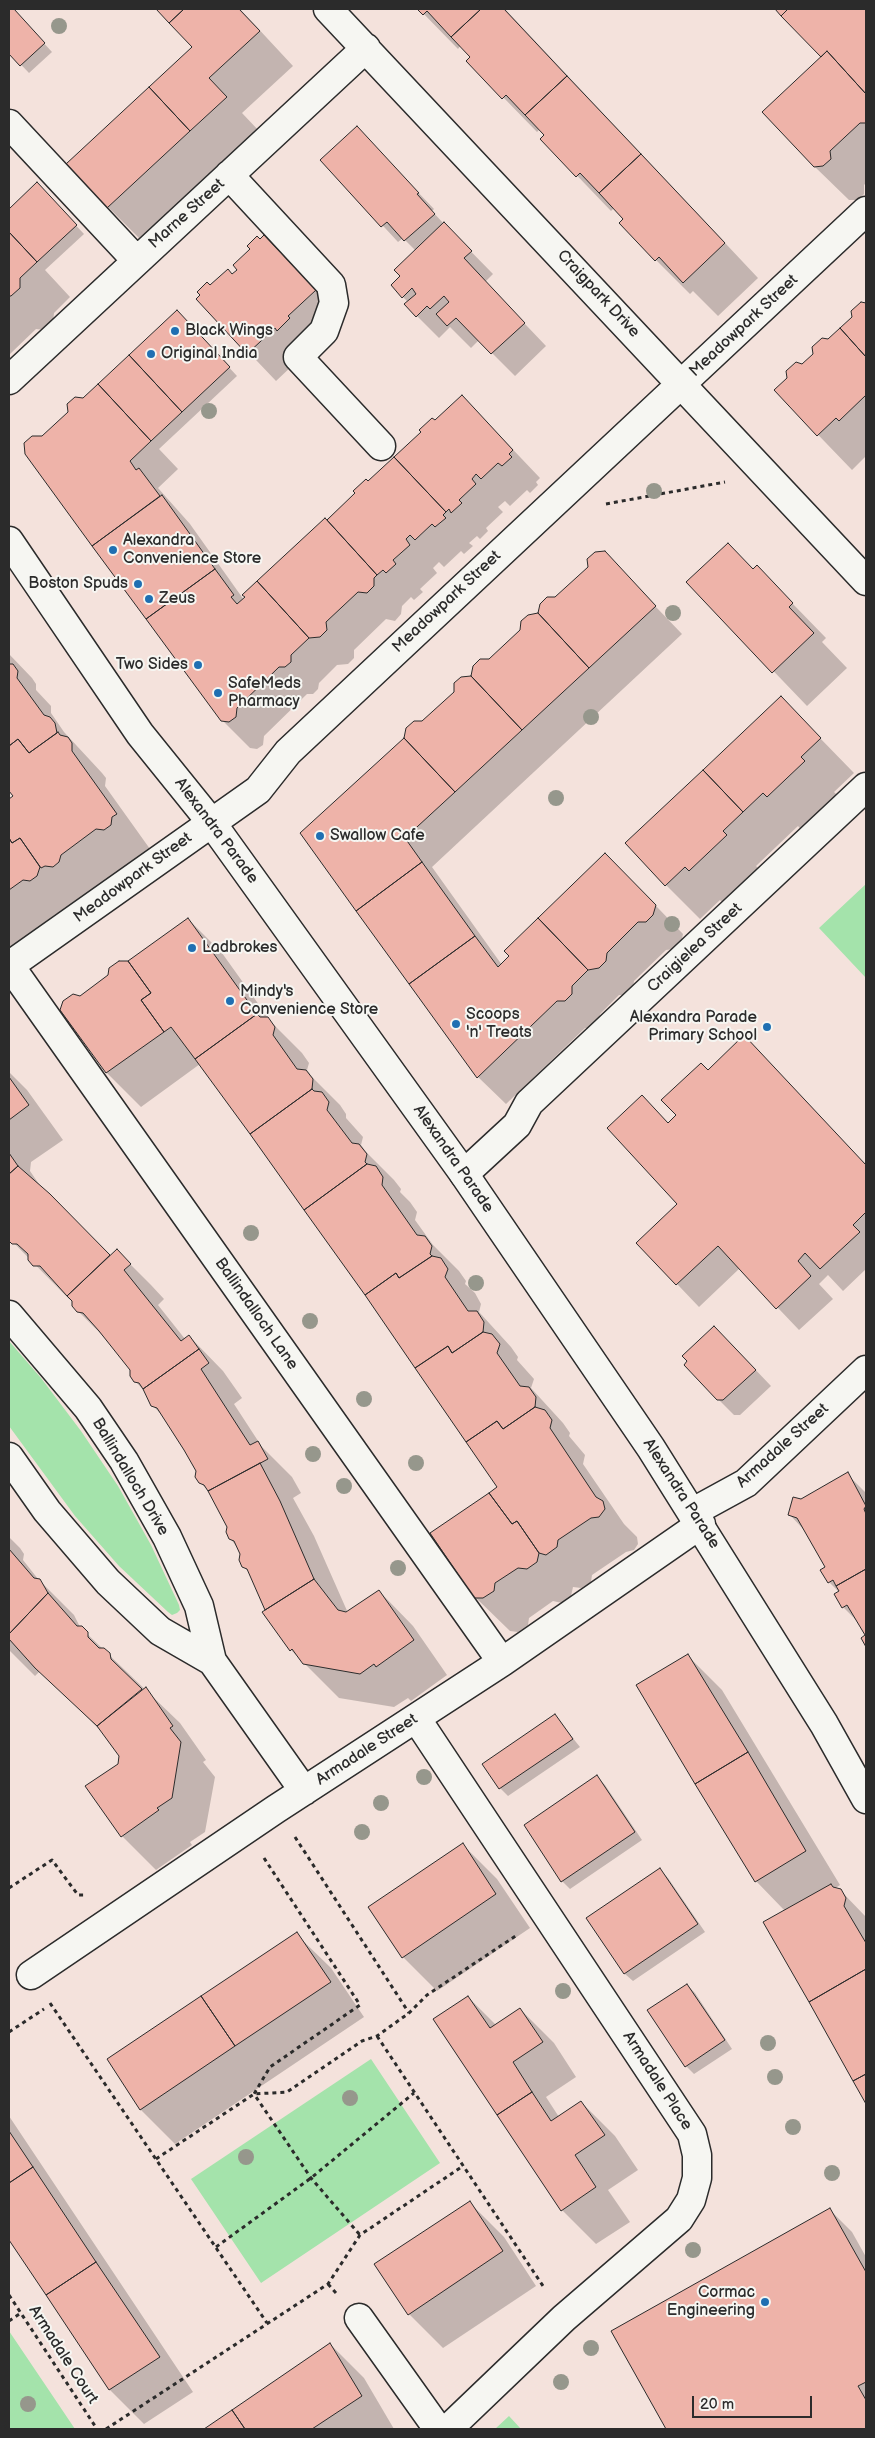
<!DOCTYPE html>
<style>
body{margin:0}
#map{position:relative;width:875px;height:2438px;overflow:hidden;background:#f4e2dc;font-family:"Balsamiq Sans",sans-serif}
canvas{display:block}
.frame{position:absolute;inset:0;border:10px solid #2b2b2b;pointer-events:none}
.scale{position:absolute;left:692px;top:2396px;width:120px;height:22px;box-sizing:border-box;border:2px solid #2b2b2b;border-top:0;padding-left:6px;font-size:15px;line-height:18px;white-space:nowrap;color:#2b2b2b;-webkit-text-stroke:4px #f6f6f2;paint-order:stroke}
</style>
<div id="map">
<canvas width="875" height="2438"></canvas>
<div class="frame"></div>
<div class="scale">20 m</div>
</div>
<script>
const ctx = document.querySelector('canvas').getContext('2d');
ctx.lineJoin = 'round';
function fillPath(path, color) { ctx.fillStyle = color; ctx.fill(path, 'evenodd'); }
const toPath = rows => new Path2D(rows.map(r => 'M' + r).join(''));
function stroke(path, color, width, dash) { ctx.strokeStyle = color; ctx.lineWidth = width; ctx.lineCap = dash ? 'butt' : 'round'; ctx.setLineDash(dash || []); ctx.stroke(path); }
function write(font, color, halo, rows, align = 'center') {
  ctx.font = font + ' "Balsamiq Sans",sans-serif'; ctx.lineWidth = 4; ctx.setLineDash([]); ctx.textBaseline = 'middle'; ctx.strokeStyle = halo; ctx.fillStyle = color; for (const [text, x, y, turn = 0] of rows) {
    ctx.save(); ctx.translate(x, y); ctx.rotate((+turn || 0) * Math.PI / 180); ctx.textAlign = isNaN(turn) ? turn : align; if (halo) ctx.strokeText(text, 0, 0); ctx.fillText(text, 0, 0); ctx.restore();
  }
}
fillPath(toPath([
 [866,884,866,978,819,928],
 [9,1341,41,1378,81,1431,118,1486,151,1545,179,1605,180,1610,177,1613,172,1615,168,1612,119,1566,75,1516,9,1426],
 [371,2059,440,2163,261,2283,191,2179],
 [9,2331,75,2429,9,2429],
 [509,2416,521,2429,495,2429]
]), '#a4e3ab');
fillPath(toPath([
 [9,9,13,9,52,52,29,73,9,52],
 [158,9,240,9,293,66,242,113,260,132,142,241,108,207,194,47],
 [419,9,505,9,758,278,718,316,693,291,690,294,656,260,614,208,611,211,542,139,546,135,540,129,537,132,468,61,472,57,461,45,458,49],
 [776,9,866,9,866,183,864,185,864,194,858,200,849,200,814,166,822,57],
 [372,144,434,209,432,211,444,224,493,274,485,282,546,346,515,376,479,340,471,348,450,327,439,338,406,305,408,302,403,297,402,276,416,251,403,238,398,242,322,160],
 [37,184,84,234,45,270,70,297,54,313,53,322,45,330,36,329,9,355,9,211],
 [292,264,342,319,276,381,198,299,210,287,233,276],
 [861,304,866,304,866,456,852,470,775,390,853,318],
 [185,320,237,376,159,449,178,469,158,488,190,524,244,600,246,597,244,595,462,396,540,478,536,482,538,485,530,493,527,490,510,506,505,501,498,507,503,512,486,528,488,531,480,539,477,536,469,543,473,546,464,554,461,551,444,567,439,562,433,568,437,573,420,589,423,592,414,600,411,597,402,606,401,614,395,621,386,619,354,650,354,658,348,664,337,665,319,683,318,689,313,694,307,694,264,736,263,745,257,749,250,748,222,720,26,453,83,399],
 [604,553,682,634,432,867,502,965,633,882,683,934,681,943,674,949,666,950,634,981,633,989,627,995,619,995,600,1014,599,1022,593,1028,585,1028,506,1104,478,1077,302,834],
 [757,567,826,638,822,642,847,668,807,706,688,582,754,570],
 [9,654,32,678,36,684,36,690,51,706,51,713,64,732,102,773,106,778,105,786,150,849,146,852,145,860,139,864,131,863,95,889,87,901,74,901,71,910,65,915,57,913,21,940,19,947,9,951,9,800,14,796,9,789],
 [781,698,854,773,834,792,838,796,802,831,798,826,756,866,760,870,724,904,720,900,700,919,666,885],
 [188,919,222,953,272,1023,302,1053,309,1063,307,1070,313,1078,340,1105,346,1114,346,1118,363,1137,361,1145,367,1153,394,1180,401,1189,400,1192,410,1202,417,1212,415,1220,433,1245,459,1271,466,1281,465,1284,475,1293,481,1304,479,1312,511,1347,518,1357,517,1360,534,1379,531,1388,563,1423,570,1433,569,1436,585,1455,583,1464,624,1524,637,1537,638,1544,634,1550,626,1552,592,1575,591,1582,581,1588,573,1587,571,1596,562,1603,553,1601,529,1618,528,1625,518,1632,510,1631,475,1597,499,1488,366,1294,200,1064,141,1107,107,1073,61,1010],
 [767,1060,866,1165,866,1269,843,1291,828,1275,819,1284,833,1299,799,1330,740,1268,699,1307,638,1243,679,1204,642,1097,669,1124,678,1115],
 [9,1072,27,1090,63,1140,31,1162,30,1171,43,1190,110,1257,117,1251,151,1285,164,1299,158,1305,185,1339,189,1336,223,1371,242,1398,234,1404,262,1447,292,1477,301,1493,293,1498,314,1536,348,1613,379,1591,413,1626,447,1675,411,1701,408,1698,394,1707,339,1698,291,1650,266,1611,250,1573,243,1566,242,1554,230,1538,228,1526,209,1492,200,1482,198,1471,165,1418,152,1405,149,1396,135,1381,131,1370,105,1338,73,1306,72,1300,69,1299,9,1238],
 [730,1343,771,1386,740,1415,734,1415,718,1399],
 [847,1474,866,1493,866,1635,859,1623,843,1607,836,1594,839,1592,829,1582,827,1567,805,1531,790,1515,802,1500],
 [9,1537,20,1548,24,1554,23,1560,38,1579,74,1615,80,1627,180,1723,206,1760,203,1762,215,1777,205,1832,190,1842,192,1845,156,1870,122,1836,120,1756,102,1732,40,1671,35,1676,9,1650],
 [688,1656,722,1690,840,1885,834,1889,840,1890,866,1917,866,2099,765,1922,785,1911,756,1881],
 [555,1716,580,1747,508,1796,500,1788],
 [597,1777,605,1785,642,1840,570,1889,562,1881,525,1826],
 [463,1845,497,1879,530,1928,437,1991,403,1957],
 [660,1870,668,1878,705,1932,633,1981,625,1974],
 [296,1934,331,1968,364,2017,175,2144,141,2110,109,2059],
 [687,1985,695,1993,732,2049,694,2074,686,2066,649,2011],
 [468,1997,496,2025,520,2009,554,2043,576,2077,546,2097,559,2117,581,2102,615,2136,638,2170,608,2190,630,2222,596,2244,562,2210],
 [9,2116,193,2392,144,2424,110,2390,9,2237],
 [469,2202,504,2237,536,2286,443,2348,409,2314],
 [829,2209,852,2232,866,2257,866,2429,667,2429,612,2332],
 [330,2344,364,2378,394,2429,205,2429]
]), '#0003');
const building = toPath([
 [9,9,14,9,45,43,20,66,9,54,9,9],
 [156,9,184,9,169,23,156,9],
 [184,9,239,9,260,31,209,78,227,97,190,131,149,87,192,47,169,23,184,9],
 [417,9,481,9,451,37,427,11,423,15,417,9],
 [481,9,504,9,567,76,525,115,506,95,502,99,466,61,470,57,451,37,481,9],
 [775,9,788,9,781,16,775,9],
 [788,9,866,9,866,94,827,51,821,57,781,16,788,9],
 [827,51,866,94,866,123,860,123,830,151,831,159,823,166,814,167,762,112,827,51],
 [567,76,641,154,599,193,580,173,576,177,540,139,544,135,525,115,567,76],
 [149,87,190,131,107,208,66,164,149,87],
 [357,126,419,193,417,194,435,214,404,241,387,222,381,227,320,160,357,126],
 [641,154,725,243,683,283,659,257,655,261,619,223,623,219,599,193,641,154],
 [37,182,77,225,37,262,9,232,9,209,37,182],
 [444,222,472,251,464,258,525,323,491,354,456,318,447,326,436,314,449,302,444,296,430,309,427,306,416,317,404,304,416,294,412,288,402,298,391,285,400,276,394,270,444,222],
 [9,232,37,262,20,278,20,288,11,296,9,296,9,232],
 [264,235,316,290,288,316,290,318,277,331,275,328,247,354,196,299,200,295,197,292,207,282,210,285,228,269,232,274,237,270,233,265,250,249,247,246,257,236,260,239,264,235],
 [861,302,866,303,866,357,840,328,852,317,851,311,861,302],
 [177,310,230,367,182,412,129,355,177,310],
 [840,328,866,357,866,395,839,421,836,418,817,436,774,390,787,378,786,371,796,362,802,364,813,354,812,347,822,338,828,339,840,328],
 [129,355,182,412,151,441,98,384,129,355],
 [98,384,151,441,130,461,136,470,139,468,160,496,92,546,25,454,24,443,32,436,42,436,68,412,67,404,75,397,83,398,98,384],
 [462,395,513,450,509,454,512,457,502,466,498,463,481,479,476,474,472,479,476,484,459,500,462,503,451,513,449,509,446,512,394,457,421,432,419,430,432,418,435,420,462,395],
 [394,457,446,512,443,515,446,518,435,527,432,524,415,540,410,535,406,539,410,545,393,560,396,564,386,573,383,570,377,575,327,520,355,493,353,491,366,479,368,481,394,457],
 [162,495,215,569,146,619,92,546,162,495],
 [325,518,377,575,374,578,374,586,367,593,358,592,326,622,327,630,320,637,309,638,257,581,325,518],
 [728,543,753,569,757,565,793,603,789,607,814,633,772,673,686,582,728,543],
 [605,551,656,606,589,668,538,613,540,604,547,597,555,597,588,567,587,559,595,552,605,551],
 [215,569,234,595,231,597,237,604,245,597,242,595,257,581,309,638,291,655,291,662,285,667,279,667,237,708,236,717,229,722,221,721,146,619,215,569],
 [538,613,589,668,522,730,471,676,473,666,480,659,489,659,520,630,521,621,528,615,538,613],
 [9,664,13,664,18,671,17,678,44,715,50,717,55,723,57,733,29,753,18,739,9,746,9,664],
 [471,676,522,730,455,792,404,738,406,728,414,721,422,721,454,692,454,683,461,677,471,676],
 [781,696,821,738,801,757,805,761,767,797,763,793,743,812,703,770,781,696],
 [58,732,60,735,68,737,72,743,72,751,117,814,112,817,111,825,104,830,96,829,61,855,59,862,53,867,45,866,41,868,20,838,12,843,9,838,9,799,13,796,9,791,9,746,18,739,29,753,58,732],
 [404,738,455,792,405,838,422,862,356,911,300,833,404,738],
 [703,770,743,812,723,831,727,835,689,871,685,867,665,886,625,843,703,770],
 [9,838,12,843,20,838,40,867,37,876,30,881,23,880,9,890,9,838],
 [605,853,656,905,653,915,646,922,638,922,607,953,606,961,599,968,588,970,538,918,605,853],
 [422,862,475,936,409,984,356,911,422,862],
 [188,918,257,1014,195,1059,171,1027,164,1032,141,1000,151,993,128,961,188,918],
 [538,918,588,970,572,986,572,994,565,1001,557,1001,477,1078,409,984,475,936,498,967,509,956,504,951,538,918],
 [119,961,128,961,151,993,141,1000,164,1032,106,1073,60,1010,63,1001,73,994,80,996,108,975,109,968,119,961],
 [257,1014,260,1017,268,1017,275,1027,273,1035,297,1069,306,1070,313,1079,312,1089,250,1134,195,1059,257,1014],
 [744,1035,866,1165,866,1212,853,1225,860,1232,820,1269,805,1253,798,1261,811,1276,776,1309,718,1246,676,1285,636,1243,677,1204,607,1128,642,1095,668,1123,676,1115,661,1100,701,1063,708,1070,744,1035],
 [9,1077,29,1105,9,1120,9,1077],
 [312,1089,314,1091,322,1092,329,1102,327,1110,352,1143,359,1144,367,1154,365,1162,367,1164,304,1210,250,1134,312,1089],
 [9,1153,18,1166,9,1174,9,1153],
 [367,1164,376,1166,383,1177,382,1185,417,1235,425,1236,432,1246,430,1254,432,1256,399,1278,396,1273,365,1295,304,1210,367,1164],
 [18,1166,50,1194,110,1255,67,1296,40,1266,33,1266,28,1260,28,1254,17,1244,12,1244,9,1241,9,1174,18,1166],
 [117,1249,131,1264,124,1270,181,1341,189,1335,199,1349,143,1389,139,1383,134,1382,130,1376,130,1370,99,1331,83,1313,77,1312,72,1306,72,1301,67,1296,117,1249],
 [432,1256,441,1258,448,1269,445,1277,468,1311,477,1311,484,1322,483,1332,452,1353,448,1346,415,1368,365,1295,396,1273,399,1278,432,1256],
 [714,1326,756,1370,723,1400,717,1400,684,1365,687,1361,682,1356,714,1326],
 [483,1332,492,1334,500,1344,497,1353,520,1386,529,1387,536,1397,535,1407,503,1429,497,1421,466,1442,415,1368,448,1346,452,1353,483,1332],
 [199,1349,209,1363,201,1369,250,1445,258,1441,268,1459,208,1491,204,1485,199,1483,195,1477,196,1471,184,1450,157,1408,151,1406,143,1389,199,1349],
 [535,1407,545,1410,552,1420,550,1428,596,1497,603,1501,605,1509,599,1517,591,1518,558,1540,557,1547,546,1555,539,1553,517,1521,512,1524,489,1493,497,1487,466,1442,497,1421,503,1429,535,1407],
 [260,1463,280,1501,314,1579,265,1610,247,1569,242,1567,239,1560,240,1554,234,1541,229,1539,226,1532,227,1527,208,1491,260,1463],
 [848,1472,866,1506,864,1509,866,1514,866,1569,836,1586,833,1580,828,1583,820,1570,825,1567,797,1518,788,1515,793,1497,801,1499,848,1472],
 [489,1493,512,1524,517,1521,539,1553,537,1562,527,1569,518,1568,495,1583,494,1591,483,1598,474,1598,430,1533,489,1493],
 [9,1549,34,1578,40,1579,48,1593,9,1634,9,1549],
 [866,1569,866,1647,861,1638,865,1635,847,1605,842,1608,834,1594,839,1591,836,1586,866,1569],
 [314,1579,338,1610,346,1612,379,1590,414,1640,376,1667,374,1664,360,1674,303,1664,292,1649,290,1651,262,1612,314,1579],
 [48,1593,77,1626,82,1626,88,1632,88,1637,99,1648,104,1648,110,1653,111,1659,142,1689,97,1726,35,1668,9,1639,9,1634,48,1593],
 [688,1654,748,1752,695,1784,636,1685,688,1654],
 [146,1687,173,1726,170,1728,181,1742,172,1798,157,1808,159,1810,121,1837,85,1786,118,1764,119,1756,97,1726,146,1687],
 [555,1714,573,1739,499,1789,482,1764,555,1714],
 [748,1752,806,1851,755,1882,695,1784,748,1752],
 [597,1775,635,1832,561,1882,524,1825,597,1775],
 [463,1843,496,1894,402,1958,368,1907,463,1843],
 [660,1868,698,1924,624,1974,586,1918,660,1868],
 [831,1884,833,1887,841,1889,846,1898,844,1906,866,1943,866,1969,809,2002,763,1922,831,1884],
 [297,1932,331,1982,235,2046,201,1996,297,1932],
 [866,1969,866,2074,853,2081,809,2002,866,1969],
 [687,1984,725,2040,685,2067,647,2010,687,1984],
 [201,1996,235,2046,140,2110,107,2059,201,1996],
 [468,1996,490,2028,520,2008,543,2042,513,2062,532,2092,497,2115,433,2019,468,1996],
 [866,2074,866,2104,853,2081,866,2074],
 [532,2092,551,2121,581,2101,605,2135,575,2155,596,2187,561,2211,497,2115,532,2092],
 [9,2131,33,2167,9,2183,9,2131],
 [33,2167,96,2262,46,2295,9,2240,9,2183,33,2167],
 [470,2201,503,2251,408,2315,374,2264,470,2201],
 [830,2208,866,2272,866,2382,858,2386,866,2400,866,2429,666,2429,611,2331,830,2208],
 [96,2262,160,2357,109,2390,46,2295,96,2262],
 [330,2343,362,2396,312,2429,245,2429,232,2410,330,2343],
 [232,2410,245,2429,204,2429,232,2410]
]);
fillPath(building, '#eeb3a9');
stroke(building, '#2b2b2b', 1);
const minor = toPath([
 [328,9,866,581],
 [9,124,136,260],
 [229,175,331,285,334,303,324,331,298,357,381,446],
 [9,380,366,48],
 [9,966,258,790,288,752,866,211],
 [10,966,502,1662],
 [464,1174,517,1125,529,1103,866,787],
 [9,1315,88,1408,124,1461,167,1537,199,1606,212,1661,304,1791],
 [9,1457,47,1511,108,1582,160,1631,212,1661],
 [693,1512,746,1483,866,1370],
 [416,1718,692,2134,697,2155,697,2178,691,2200,679,2219,564,2318,448,2429],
 [31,1975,276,1809,502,1662,701,1524],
 [359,2318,438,2429]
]);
const major = toPath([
 [9,541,140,734,211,822,464,1174,651,1448,824,1724,866,1799]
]);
stroke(minor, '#2b2b2b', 31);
stroke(major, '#2b2b2b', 31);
stroke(toPath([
 [606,504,725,482],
 [295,1837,409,2013],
 [264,1858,360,2005,270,2067,254,2094,311,2178,360,2235],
 [9,1888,52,1860,78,1895,84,1895],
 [50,2003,267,2323],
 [9,2032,44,2009],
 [377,2036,545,2289],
 [156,2159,254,2094,287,2092,362,2041,377,2036,409,2013,427,1995,517,1935],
 [216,2247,311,2178,414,2093],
 [328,2284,336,2293],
 [9,2295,97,2429],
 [9,2321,21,2313],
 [106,2429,328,2284,360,2235,463,2166]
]), '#2b2b2b', 3, [4, 4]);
stroke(minor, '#f6f6f2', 28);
stroke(major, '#f6f6f2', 28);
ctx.fillStyle = '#96978c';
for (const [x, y] of [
 [59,26],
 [209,411],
 [654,491],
 [673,613],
 [591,717],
 [556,798],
 [672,924],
 [251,1233],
 [476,1283],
 [310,1321],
 [364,1399],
 [313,1454],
 [416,1463],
 [344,1486],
 [398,1568],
 [424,1777],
 [381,1803],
 [362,1832],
 [563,1991],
 [768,2043],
 [775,2077],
 [350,2098],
 [793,2127],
 [246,2157],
 [832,2173],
 [693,2250],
 [591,2348],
 [561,2382],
 [28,2404]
]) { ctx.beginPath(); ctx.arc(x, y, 8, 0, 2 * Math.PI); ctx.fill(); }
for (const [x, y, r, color] of [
 [175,331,5,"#1f6fb2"],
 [151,354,5,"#1f6fb2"],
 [113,550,5,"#1f6fb2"],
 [138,584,5,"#1f6fb2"],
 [149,599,5,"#1f6fb2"],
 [198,665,5,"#1f6fb2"],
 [218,693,5,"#1f6fb2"],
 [320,836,5,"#1f6fb2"],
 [192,948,5,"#1f6fb2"],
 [230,1001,5,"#1f6fb2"],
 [456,1024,5,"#1f6fb2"],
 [767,1027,5,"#1f6fb2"],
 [765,2302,5,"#1f6fb2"]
]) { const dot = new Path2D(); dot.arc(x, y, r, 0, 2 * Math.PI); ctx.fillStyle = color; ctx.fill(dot); stroke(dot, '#f6f6f2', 2); }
write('16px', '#2b2b2b', '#f6f6f2', [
 ["Marne Street",187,214,-42],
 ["Craigpark Drive",598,294,47],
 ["Meadowpark Street",744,326,-43],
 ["Meadowpark Street",447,602,-43],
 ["Alexandra Parade",216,831,53],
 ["Meadowpark Street",133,878,-36],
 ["Craigielea Street",695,948,-43],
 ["Alexandra Parade",453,1159,55],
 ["Ballindalloch Lane",256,1314,55],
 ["Armadale Street",783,1446,-42],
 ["Ballindalloch Drive",130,1477,59],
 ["Alexandra Parade",681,1494,57],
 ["Armadale Street",367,1750,-33],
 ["Armadale Place",657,2081,57],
 ["Armadale Court",63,2355,57]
]);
write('16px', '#2b2b2b', '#f6f6f2', [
 ["Black Wings",185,331],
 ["Original India",161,354],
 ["Alexandra",123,541],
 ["Convenience Store",123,559],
 ["Boston Spuds",128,584,"right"],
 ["Zeus",159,599],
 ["Two Sides",188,665,"right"],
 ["SafeMeds",228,684],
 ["Pharmacy",228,702],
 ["Swallow Cafe",330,836],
 ["Ladbrokes",202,948],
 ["Mindy's",240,992],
 ["Convenience Store",240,1010],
 ["Scoops",466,1015],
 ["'n' Treats",466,1033],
 ["Alexandra Parade",757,1018,"right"],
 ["Primary School",757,1036,"right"],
 ["Cormac",755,2293,"right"],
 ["Engineering",755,2311,"right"]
], 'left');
</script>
